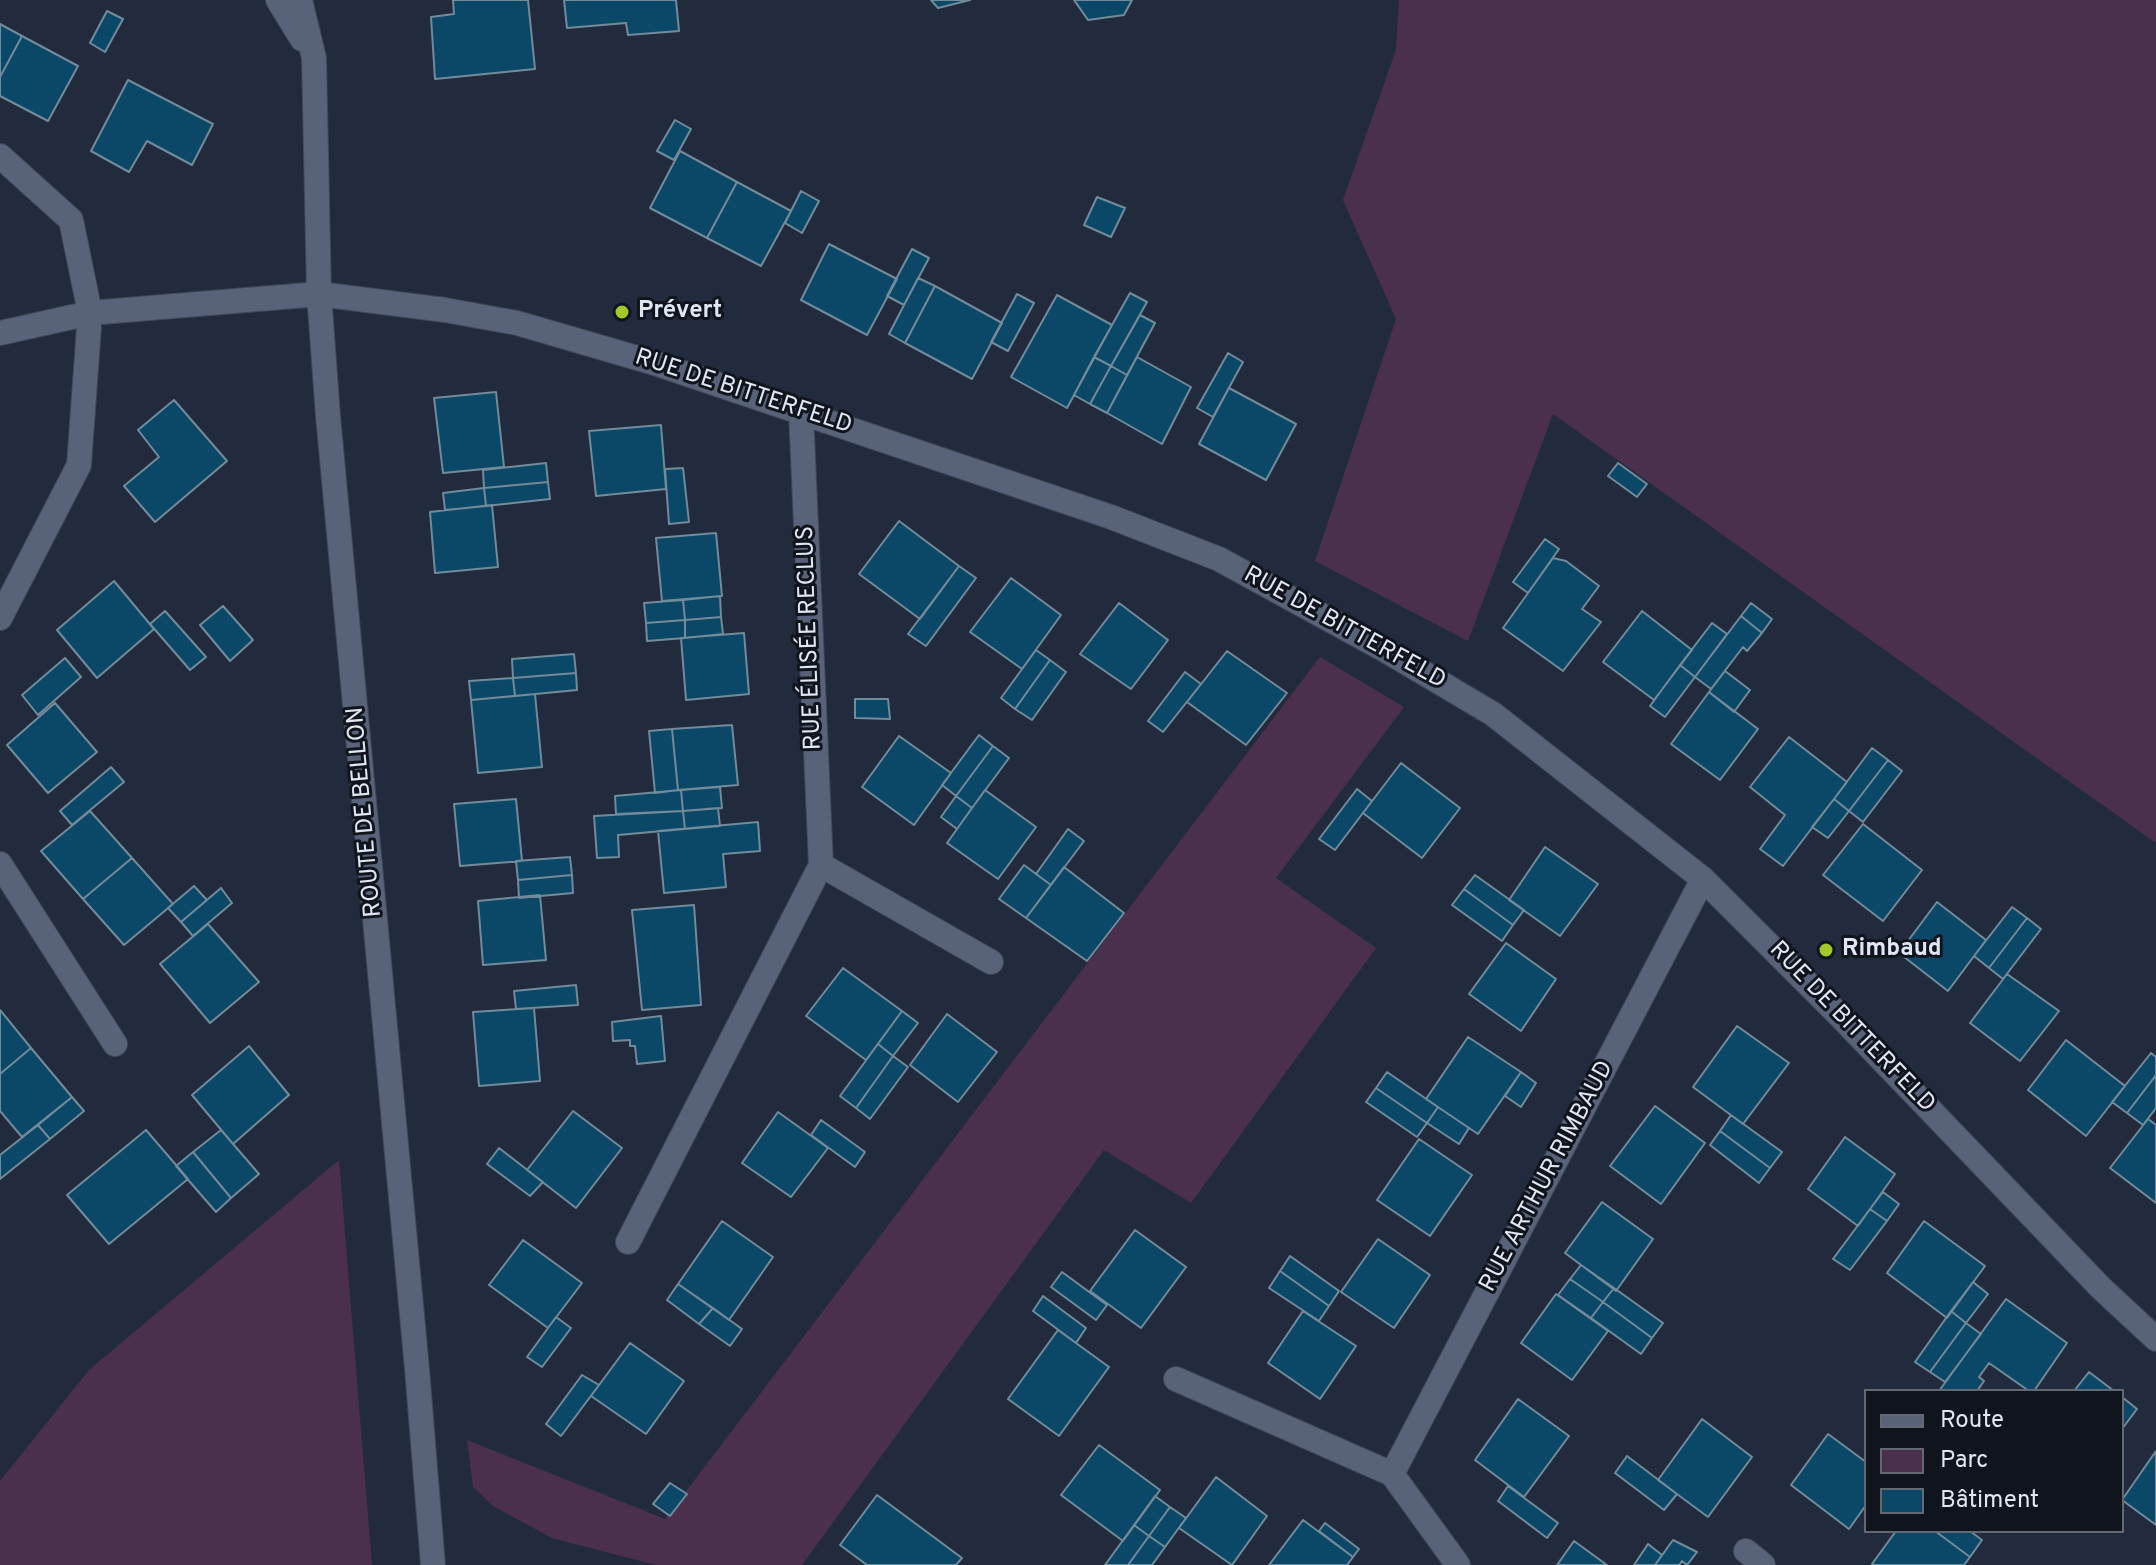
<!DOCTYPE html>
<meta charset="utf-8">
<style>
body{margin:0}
#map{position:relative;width:2156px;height:1565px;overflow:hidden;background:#222b3e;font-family:Overpass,sans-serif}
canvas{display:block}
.legend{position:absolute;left:1864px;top:1389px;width:260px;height:144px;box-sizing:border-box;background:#10141c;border:2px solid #636872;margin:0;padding:10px 14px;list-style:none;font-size:24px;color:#e0e6f3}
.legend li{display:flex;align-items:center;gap:16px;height:40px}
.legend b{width:40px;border:2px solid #636872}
</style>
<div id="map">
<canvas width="2156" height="1565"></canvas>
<ul class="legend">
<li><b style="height:10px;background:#586278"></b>Route</li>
<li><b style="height:22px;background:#4b304e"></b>Parc</li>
<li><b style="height:22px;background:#0b4766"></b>Bâtiment</li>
</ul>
</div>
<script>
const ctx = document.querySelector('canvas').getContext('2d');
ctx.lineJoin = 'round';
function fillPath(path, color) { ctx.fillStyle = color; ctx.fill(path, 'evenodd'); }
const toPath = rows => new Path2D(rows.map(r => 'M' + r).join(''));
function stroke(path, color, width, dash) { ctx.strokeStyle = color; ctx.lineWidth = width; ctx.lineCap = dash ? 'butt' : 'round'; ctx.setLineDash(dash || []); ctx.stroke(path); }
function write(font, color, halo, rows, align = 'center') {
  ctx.font = font + ' Overpass,sans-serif'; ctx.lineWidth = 6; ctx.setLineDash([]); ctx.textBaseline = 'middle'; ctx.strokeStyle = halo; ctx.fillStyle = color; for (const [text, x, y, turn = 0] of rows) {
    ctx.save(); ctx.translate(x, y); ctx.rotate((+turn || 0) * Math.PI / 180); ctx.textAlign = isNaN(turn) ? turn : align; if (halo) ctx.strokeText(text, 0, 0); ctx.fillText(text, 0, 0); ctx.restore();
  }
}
fillPath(toPath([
 [1399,0,2156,0,2156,843,1553,414,1468,641,1315,561,1396,319,1343,200,1396,50],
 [1320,657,1404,707,1276,878,1376,948,1191,1203,1104,1150,802,1565,656,1565,552,1538,493,1506,473,1487,467,1440,665,1519],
 [339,1160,372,1565,0,1565,0,1481,89,1370]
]), '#4b304e');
const building = toPath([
 [453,0,528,0,535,69,435,79,431,17,454,14,453,0],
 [564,0,676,0,679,31,628,35,626,23,567,28,564,0],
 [931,0,970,0,938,8,931,0],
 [1074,0,1132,0,1124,15,1088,20,1074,0],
 [107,11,123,19,105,52,90,43,107,11],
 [0,24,22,36,0,77,0,24],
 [22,36,78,66,48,121,0,96,0,77,22,36],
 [128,80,213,124,192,165,147,141,129,172,91,151,128,80],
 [675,120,691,129,674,160,657,151,675,120],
 [680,151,737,182,707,238,650,208,680,151],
 [737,182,791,211,761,266,707,238,737,182],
 [801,191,819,201,802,233,785,223,801,191],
 [1097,197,1125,208,1111,237,1084,225,1097,197],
 [829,244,897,279,867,335,801,300,829,244],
 [912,249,929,258,904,305,887,296,912,249],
 [918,278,935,286,905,343,889,334,918,278],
 [935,286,1002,323,972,379,905,343,935,286],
 [1130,293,1147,302,1111,366,1094,357,1130,293],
 [1017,294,1034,303,1008,351,991,342,1017,294],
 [1057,295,1112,325,1067,408,1011,377,1057,295],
 [1140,315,1155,323,1127,375,1111,366,1140,315],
 [1228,353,1243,362,1213,417,1197,408,1228,353],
 [1094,357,1111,366,1090,404,1074,395,1094,357],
 [1137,357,1191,387,1162,444,1107,413,1137,357],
 [1111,366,1127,375,1107,413,1090,404,1111,366],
 [1229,388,1296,424,1266,480,1199,444,1229,388],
 [496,392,504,467,443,473,434,398,496,392],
 [174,400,227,461,155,522,124,486,159,457,138,430,174,400],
 [661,425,666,489,596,496,589,431,661,425],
 [546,463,548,482,484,488,483,470,546,463],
 [1618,463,1647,484,1637,497,1608,476,1618,463],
 [683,468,689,522,669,524,665,469,683,468],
 [548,482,550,499,486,506,484,488,548,482],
 [484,488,486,506,445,510,443,493,484,488],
 [492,505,498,567,435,573,430,512,492,505],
 [899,521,959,566,920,619,859,574,899,521],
 [716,533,722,596,662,601,656,538,716,533],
 [1545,539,1559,549,1528,593,1513,582,1545,539],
 [1553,558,1566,561,1599,586,1582,609,1601,622,1563,671,1503,628,1553,558],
 [959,566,976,578,926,646,908,634,959,566],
 [1011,578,1061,615,1022,669,970,632,1011,578],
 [114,581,154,629,97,678,57,630,114,581],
 [720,596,721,617,685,620,683,600,720,596],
 [683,600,685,620,646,623,644,603,683,600],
 [1119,603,1168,640,1131,689,1080,654,1119,603],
 [1751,603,1772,619,1762,633,1741,616,1751,603],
 [223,606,253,640,230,661,200,625,223,606],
 [165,611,206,657,190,670,150,624,165,611],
 [1642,611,1692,650,1654,700,1603,662,1642,611],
 [1741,616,1762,633,1747,651,1743,647,1711,689,1695,677,1741,616],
 [721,617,723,634,685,638,685,620,721,617],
 [685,620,685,638,647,641,646,623,685,620],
 [1712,623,1727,634,1695,677,1680,665,1712,623],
 [744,633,749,694,686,700,681,638,744,633],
 [1036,650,1050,660,1015,709,1001,698,1036,650],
 [1227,651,1287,693,1246,745,1187,702,1227,651],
 [574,654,576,673,513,678,512,659,574,654],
 [65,658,81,677,38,715,22,695,65,658],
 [1050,660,1066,672,1032,720,1015,709,1050,660],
 [1680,665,1695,677,1665,717,1650,706,1680,665],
 [1725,671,1750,690,1734,712,1709,692,1725,671],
 [1185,672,1201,684,1163,732,1148,721,1185,672],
 [576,673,577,690,515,696,513,678,576,673],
 [513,678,515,696,471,700,469,681,513,678],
 [1709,692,1758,729,1720,780,1671,744,1709,692],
 [535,694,542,767,478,773,471,700,535,694],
 [855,699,888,699,890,719,855,718,855,699],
 [55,703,97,752,48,793,7,745,55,703],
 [732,725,738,785,678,790,672,729,732,725],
 [672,729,678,790,655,793,649,731,672,729],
 [979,735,993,746,956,796,942,785,979,735],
 [899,736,951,773,914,825,862,787,899,736],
 [1789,737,1847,782,1783,866,1760,849,1785,815,1750,787,1789,737],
 [993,746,1009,758,972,808,956,796,993,746],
 [1872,748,1888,760,1849,811,1834,799,1872,748],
 [1888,760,1902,771,1863,822,1849,811,1888,760],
 [1401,763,1460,808,1422,858,1363,813,1401,763],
 [111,767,124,782,72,825,60,811,111,767],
 [720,787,722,808,683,811,681,790,720,787],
 [1357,789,1372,801,1335,850,1319,839,1357,789],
 [681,790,683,811,616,814,615,796,681,790],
 [985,790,1036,827,998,879,947,843,985,790],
 [956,796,972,808,957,829,941,817,956,796],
 [516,799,522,861,460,866,454,804,516,799],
 [1834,799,1849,811,1828,838,1812,827,1834,799],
 [718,808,720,826,685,829,683,811,718,808],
 [90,811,132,858,83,899,41,851,90,811],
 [683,811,685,829,618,835,619,857,597,858,594,816,683,811],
 [758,822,760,851,723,854,726,887,664,893,658,831,758,822],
 [1863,824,1922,870,1883,921,1823,875,1863,824],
 [1068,829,1084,841,1051,885,1036,874,1068,829],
 [1545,847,1598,884,1560,936,1509,900,1545,847],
 [570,857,572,875,518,880,516,861,570,857],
 [132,858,173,904,124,945,83,899,132,858],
 [1024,865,1051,885,1026,918,999,899,1024,865],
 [1064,867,1124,913,1087,961,1026,918,1064,867],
 [572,875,573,893,519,898,518,880,572,875],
 [1475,875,1524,910,1513,925,1464,889,1475,875],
 [194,886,207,900,181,922,168,908,194,886],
 [221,888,232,903,193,936,181,922,221,888],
 [1464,889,1513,925,1502,941,1452,905,1464,889],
 [540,895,546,960,483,965,478,901,540,895],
 [1937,902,1986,940,1948,991,1899,953,1937,902],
 [694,905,701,1005,642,1010,632,910,694,905],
 [2012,907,2027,918,1989,968,1974,956,2012,907],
 [2027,918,2041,929,2003,979,1989,968,2027,918],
 [208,924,259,982,210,1023,160,964,208,924],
 [1506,943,1556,979,1521,1031,1469,994,1506,943],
 [843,968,902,1011,866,1060,806,1016,843,968],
 [2007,974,2059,1011,2020,1061,1970,1023,2007,974],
 [576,985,578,1005,516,1009,514,991,576,985],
 [534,1008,540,1081,479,1086,473,1012,534,1008],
 [0,1010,31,1048,0,1074,0,1010],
 [902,1011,918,1023,893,1056,878,1044,902,1011],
 [947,1014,997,1052,958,1102,910,1065,947,1014],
 [661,1016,665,1061,637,1064,635,1046,630,1046,630,1040,613,1041,612,1022,661,1016],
 [1737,1026,1789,1063,1743,1124,1693,1087,1737,1026],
 [1468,1037,1521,1072,1478,1134,1426,1099,1468,1037],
 [2066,1040,2125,1086,2086,1136,2028,1090,2066,1040],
 [878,1044,893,1056,856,1108,840,1096,878,1044],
 [249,1046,289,1095,233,1144,192,1095,249,1046],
 [31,1048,72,1097,22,1137,0,1111,0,1074,31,1048],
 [2151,1053,2156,1057,2156,1075,2127,1113,2112,1102,2151,1053],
 [893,1056,908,1067,870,1119,856,1108,893,1056],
 [1387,1072,1438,1107,1427,1123,1376,1088,1387,1072],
 [1521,1072,1536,1083,1521,1107,1505,1096,1521,1072],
 [2156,1075,2156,1108,2143,1125,2127,1113,2156,1075],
 [1376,1088,1427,1123,1417,1137,1366,1102,1376,1088],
 [72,1097,84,1111,50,1139,38,1125,72,1097],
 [1655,1106,1705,1143,1661,1204,1610,1166,1655,1106],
 [1438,1107,1469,1128,1459,1144,1427,1123,1438,1107],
 [573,1111,622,1148,576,1208,527,1170,573,1111],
 [778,1112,828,1148,791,1197,742,1163,778,1112],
 [1731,1115,1782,1152,1770,1168,1720,1131,1731,1115],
 [2148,1119,2156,1125,2156,1203,2110,1168,2148,1119],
 [821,1120,865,1152,855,1167,811,1135,821,1120],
 [38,1125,50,1139,0,1179,0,1155,38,1125],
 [146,1130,188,1179,109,1244,67,1195,146,1130],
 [221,1130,259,1174,231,1198,193,1152,221,1130],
 [1720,1131,1770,1168,1759,1183,1710,1145,1720,1131],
 [1845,1137,1895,1174,1858,1226,1808,1189,1845,1137],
 [1419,1139,1472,1175,1430,1236,1377,1200,1419,1139],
 [499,1148,543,1182,530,1196,487,1164,499,1148],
 [193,1152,231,1198,216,1212,176,1166,193,1152],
 [1883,1192,1899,1204,1887,1221,1870,1209,1883,1192],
 [1602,1202,1653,1239,1616,1291,1565,1253,1602,1202],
 [1870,1209,1887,1221,1850,1270,1833,1259,1870,1209],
 [722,1221,773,1257,729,1320,678,1284,722,1221],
 [1924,1221,1985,1266,1947,1318,1887,1273,1924,1221],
 [1135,1230,1186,1267,1141,1328,1090,1291,1135,1230],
 [1378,1239,1430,1275,1394,1328,1341,1292,1378,1239],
 [523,1240,582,1283,548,1328,489,1285,523,1240],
 [1290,1256,1339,1291,1329,1306,1280,1271,1290,1256],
 [1581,1265,1614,1288,1603,1302,1570,1279,1581,1265],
 [1280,1271,1329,1306,1319,1321,1269,1288,1280,1271],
 [1062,1272,1107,1305,1096,1320,1051,1287,1062,1272],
 [1570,1279,1603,1302,1591,1318,1558,1295,1570,1279],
 [1973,1282,1988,1294,1966,1323,1951,1311,1973,1282],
 [678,1284,713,1308,699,1324,667,1300,678,1284],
 [1614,1288,1663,1323,1652,1338,1603,1302,1614,1288],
 [1556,1294,1608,1331,1572,1380,1521,1343,1556,1294],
 [1043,1296,1086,1328,1076,1343,1033,1311,1043,1296],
 [2006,1299,2067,1343,2034,1391,2029,1391,1989,1363,1979,1377,1984,1381,1977,1391,1939,1391,2006,1299],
 [1603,1302,1652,1338,1641,1354,1591,1318,1603,1302],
 [713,1308,742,1329,730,1346,699,1324,713,1308],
 [1303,1311,1356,1346,1320,1399,1268,1363,1303,1311],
 [1951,1311,1966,1323,1930,1372,1915,1362,1951,1311],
 [556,1317,571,1328,542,1367,527,1357,556,1317],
 [1966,1323,1981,1334,1945,1382,1930,1372,1966,1323],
 [1058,1330,1109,1367,1059,1436,1008,1399,1058,1330],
 [630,1343,684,1381,646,1434,591,1396,630,1343],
 [2089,1372,2114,1391,2074,1391,2089,1372],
 [582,1375,599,1385,561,1436,546,1424,582,1375],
 [2122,1397,2137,1409,2122,1429,2122,1397],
 [1518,1399,1569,1436,1524,1497,1475,1460,1518,1399],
 [1702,1419,1752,1457,1708,1517,1658,1480,1702,1419],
 [1828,1434,1866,1462,1866,1505,1849,1529,1791,1485,1828,1434],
 [1099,1445,1160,1490,1123,1541,1061,1495,1099,1445],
 [2156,1451,2156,1525,2122,1500,2156,1451],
 [1627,1456,1677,1494,1664,1510,1615,1473,1627,1456],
 [1216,1477,1267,1516,1232,1565,1179,1528,1216,1477],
 [670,1483,687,1494,670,1516,653,1504,670,1483],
 [1508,1486,1558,1523,1547,1538,1498,1501,1508,1486],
 [877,1495,962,1558,956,1565,867,1565,840,1545,877,1495],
 [1155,1496,1170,1507,1149,1536,1134,1525,1155,1496],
 [1170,1507,1186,1518,1165,1547,1149,1536,1170,1507],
 [1303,1520,1353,1557,1347,1565,1269,1565,1303,1520],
 [1325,1523,1359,1549,1353,1557,1319,1531,1325,1523],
 [1134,1525,1149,1536,1128,1565,1105,1565,1134,1525],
 [1896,1531,1935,1531,1970,1557,1964,1565,1874,1565,1872,1564,1896,1531],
 [1935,1531,1970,1531,1982,1540,1970,1557,1935,1531],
 [1149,1536,1165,1547,1152,1565,1128,1565,1149,1536],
 [1673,1540,1697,1552,1687,1565,1682,1561,1679,1565,1655,1565,1673,1540],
 [1574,1541,1607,1565,1557,1565,1574,1541],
 [1648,1544,1662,1555,1655,1565,1634,1565,1648,1544]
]);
fillPath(building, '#0b4766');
stroke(building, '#728b9b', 2);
const minor = toPath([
 [278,0,302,39],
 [300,0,314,58,319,294,328,416,417,1369,433,1565],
 [0,156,71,220,90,313,79,465,0,618],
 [0,333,90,313,319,294,445,310,517,323,651,362,1111,517,1219,559,1385,650,1493,714,1703,879,1841,1017,2101,1288,2156,1339],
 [0,864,115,1044],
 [821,865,991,962],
 [628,1242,821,865,801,412],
 [1176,1379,1392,1474,1458,1565],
 [1392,1474,1703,879],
 [1746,1551,1763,1565]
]);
stroke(minor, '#3f4656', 26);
stroke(minor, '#586278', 24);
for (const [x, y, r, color] of [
 [622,312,8,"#a2c928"],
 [1826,950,8,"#a2c928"]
]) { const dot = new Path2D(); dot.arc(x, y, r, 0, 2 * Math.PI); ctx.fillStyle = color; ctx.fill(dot); stroke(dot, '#10141c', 3); }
write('bold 24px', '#e0e6f3', '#10141c', [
 ["Prévert",638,312],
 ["Rimbaud",1842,950]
], 'left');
write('24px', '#e0e6f3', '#10141c', [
 ["RUE DE BITTERFELD",743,393,18],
 ["RUE DE BITTERFELD",1344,629,29],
 ["RUE ÉLISÉE RECLUS",811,638,-92],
 ["ROUTE DE BELLON",366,812,-95],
 ["RUE DE BITTERFELD",1851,1028,46],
 ["RUE ARTHUR RIMBAUD",1548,1177,-62]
]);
</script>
